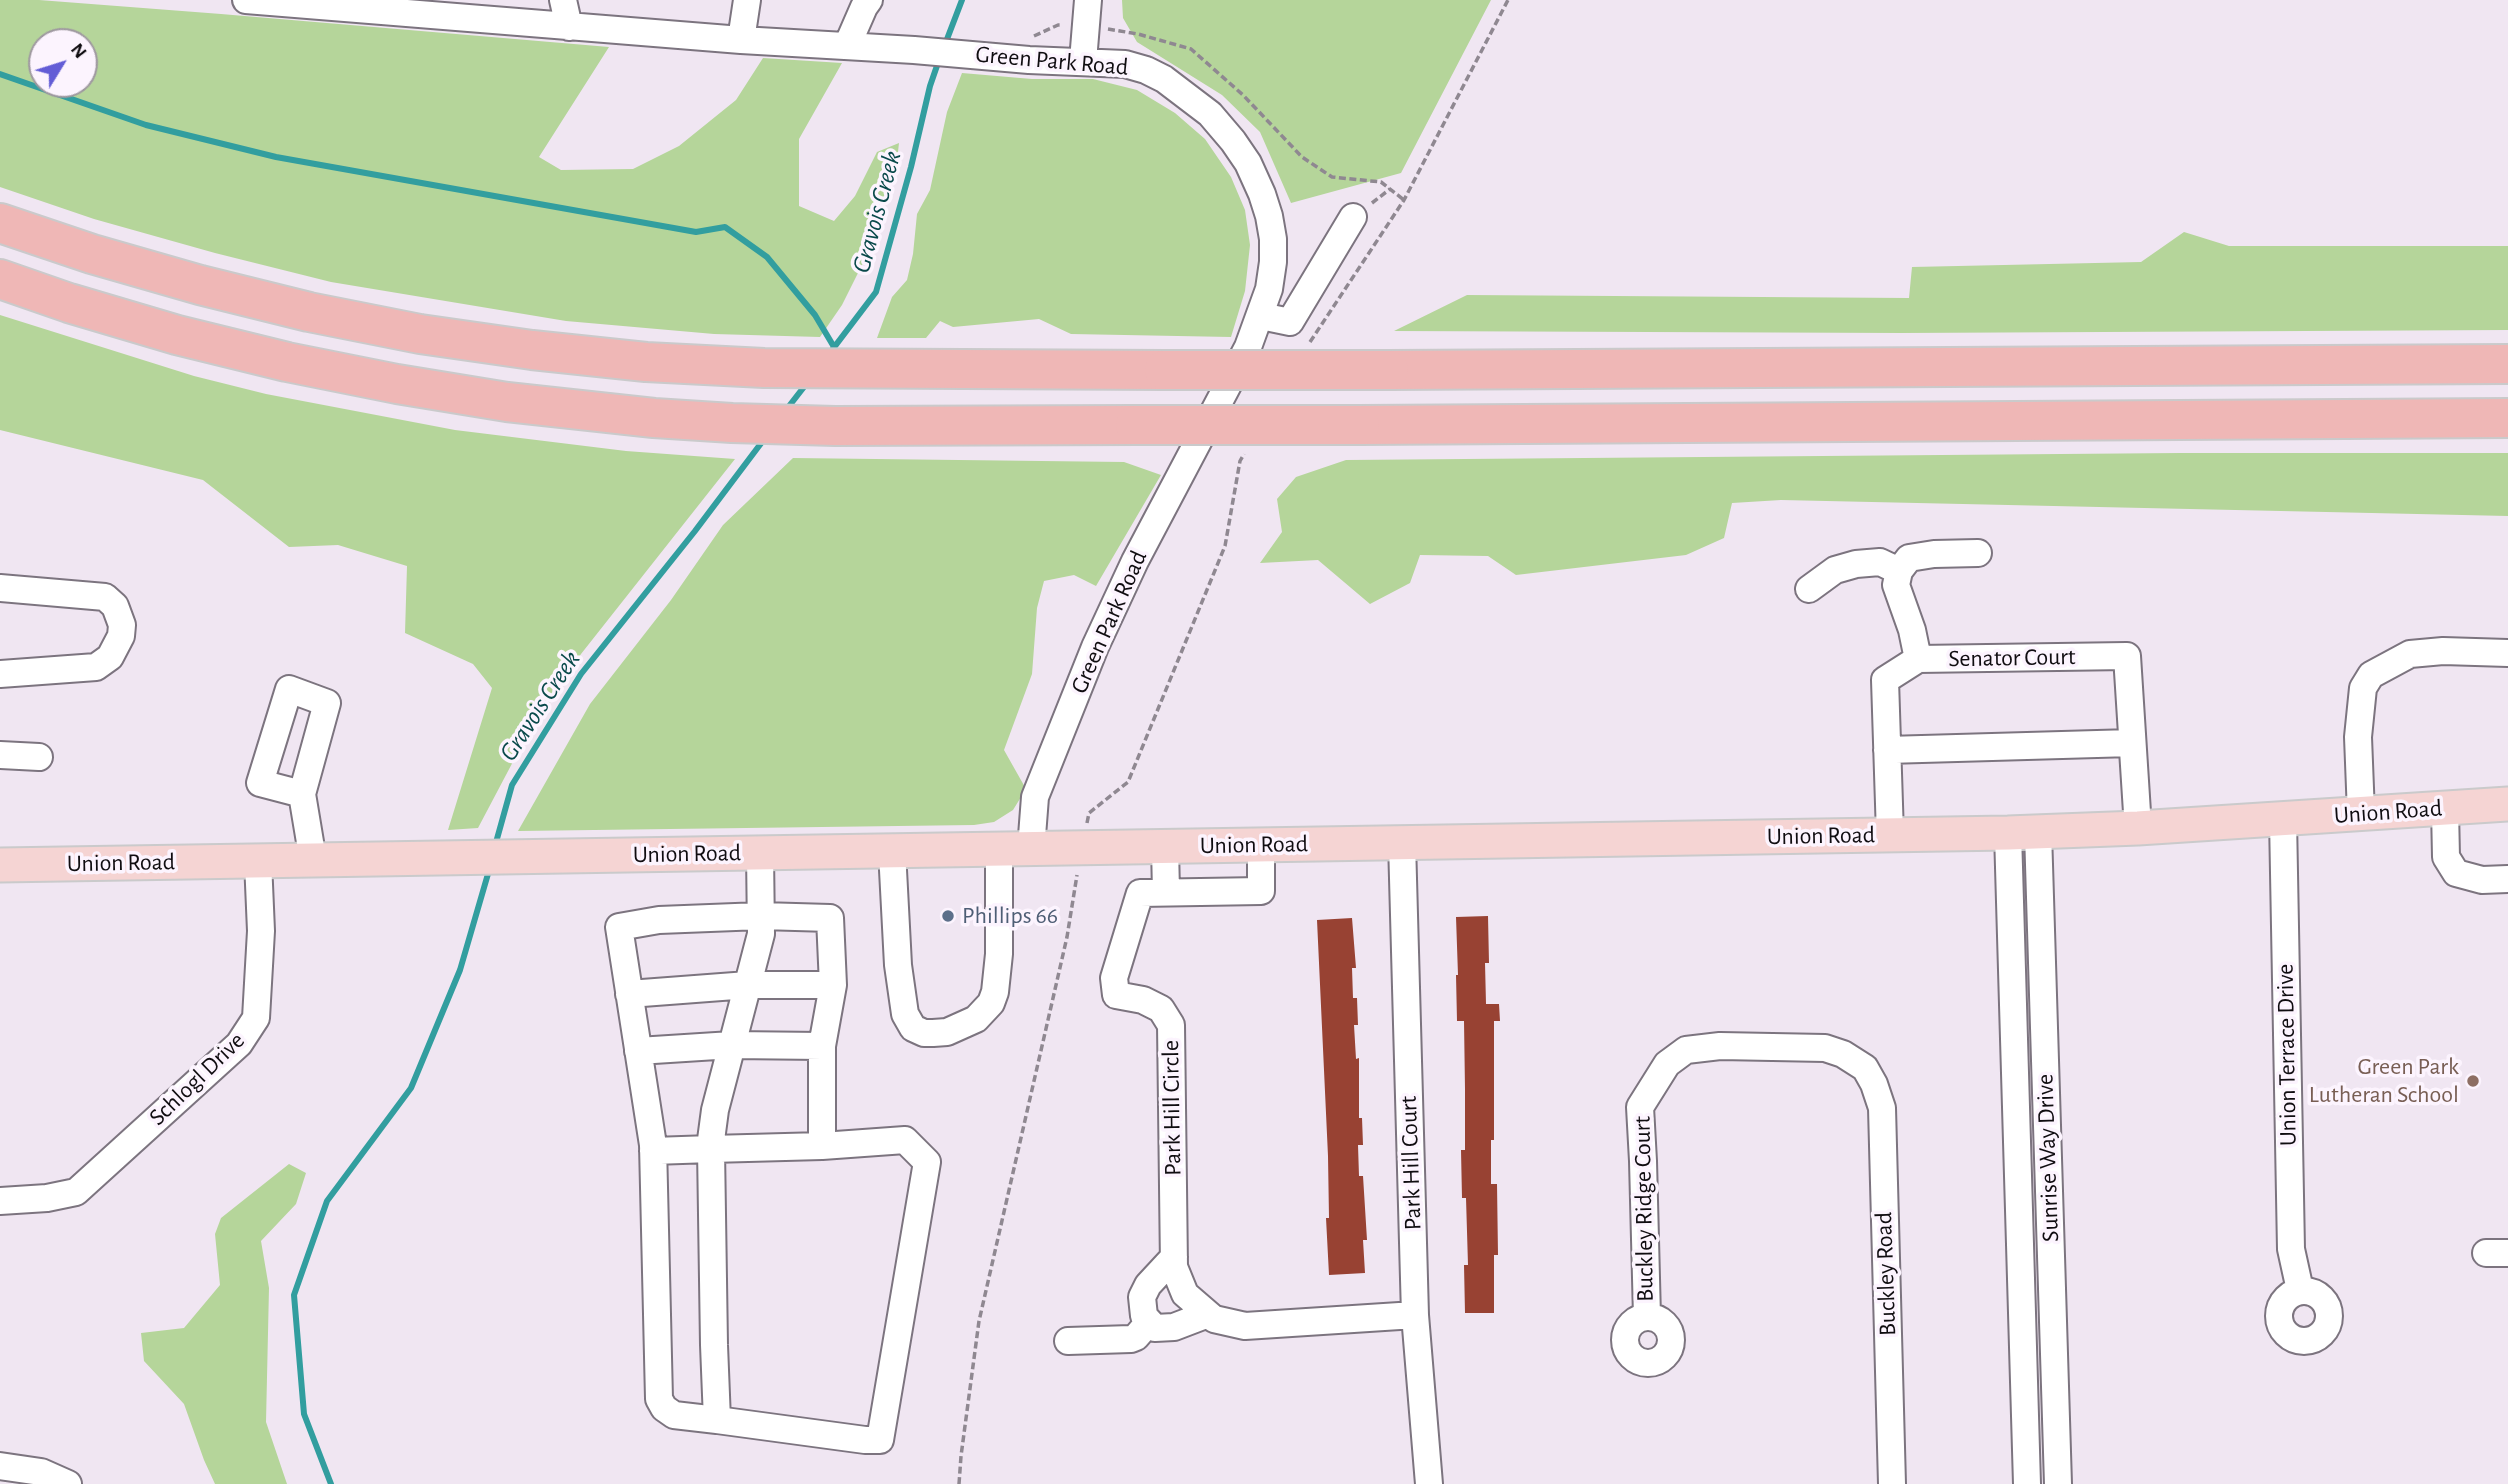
<!DOCTYPE html>
<style>
body{margin:0}
#map{position:relative;width:2508px;height:1484px;overflow:hidden;background:#f0e6f2;font-family:"Alegreya Sans",sans-serif}
canvas{display:block}
.north{position:absolute;left:28px;top:28px;width:70px;height:70px;box-sizing:border-box;background:#fcf4fe;border:2px solid #9e989f;border-radius:50%;rotate:52deg;font-size:19px;font-weight:700;line-height:28px;text-align:center;color:#100d11}
.north::after{content:'';display:block;margin:auto;width:24px;height:32px;background:#635dd6;clip-path:polygon(50% 0,100% 100%,50% 72%,0 100%)}
</style>
<div id="map">
<canvas width="2508" height="1484"></canvas>
<div class="north">N</div>
</div>
<script>
const ctx = document.querySelector('canvas').getContext('2d');
ctx.lineJoin = 'round';
function fillPath(path, color) { ctx.fillStyle = color; ctx.fill(path, 'evenodd'); }
const toPath = rows => new Path2D(rows.map(r => 'M' + r).join(''));
function stroke(path, color, width, dash) { ctx.strokeStyle = color; ctx.lineWidth = width; ctx.lineCap = dash ? 'butt' : 'round'; ctx.setLineDash(dash || []); ctx.stroke(path); }
function write(font, color, halo, rows, align = 'center') {
  ctx.font = font + ' "Alegreya Sans",sans-serif'; ctx.lineWidth = 7; ctx.setLineDash([]); ctx.textBaseline = 'middle'; ctx.strokeStyle = halo; ctx.fillStyle = color; for (const [text, x, y, turn = 0] of rows) {
    ctx.save(); ctx.translate(x, y); ctx.rotate((+turn || 0) * Math.PI / 180); ctx.textAlign = isNaN(turn) ? turn : align; if (halo) ctx.strokeText(text, 0, 0); ctx.fillText(text, 0, 0); ctx.restore();
  }
}
fillPath(toPath([
 [0,0,39,0,221,14,609,47,539,157,561,170,633,169,679,146,736,100,763,58,842,63,799,139,799,206,834,221,855,196,877,152,899,143,896,169,864,261,842,305,820,337,714,334,566,321,331,282,215,253,94,219,0,187],
 [84,42,84,84,42,84,42,42],
 [1122,0,1491,0,1401,173,1291,203,1260,132,1222,95,1137,42,1123,18],
 [962,73,1032,79,1093,79,1137,90,1175,113,1205,139,1231,177,1245,210,1250,245,1245,291,1231,337,1071,334,1039,319,953,327,940,321,926,338,877,338,892,297,907,280,913,254,917,214,930,190,947,112],
 [2184,232,2229,246,2508,246,2508,330,1901,333,1394,331,1467,295,1909,298,1912,267,2141,262],
 [0,315,194,376,266,394,455,430,626,451,735,459,581,654,516,756,478,828,448,830,492,688,473,664,405,633,407,566,338,545,289,547,203,480,0,430],
 [2180,453,2508,453,2508,516,1781,500,1732,503,1724,538,1686,555,1516,575,1488,556,1420,555,1410,583,1370,604,1318,560,1260,563,1282,532,1277,499,1296,477,1346,460],
 [793,458,1124,462,1161,475,1096,586,1074,575,1044,581,1037,608,1032,674,1004,750,1026,789,1013,810,994,822,974,825,518,831,590,704,671,600,723,525],
 [289,1164,306,1173,296,1204,261,1241,269,1288,266,1422,287,1484,215,1484,204,1460,184,1404,144,1361,141,1333,184,1328,220,1285,215,1234,221,1218]
]), '#b5d59a');
stroke(toPath([
 [944,47,962,0],
 [0,74,146,125,276,157,696,232,725,227,767,257,815,315,834,347],
 [829,354,876,292,911,167,930,86,940,57],
 [786,410,807,383],
 [495,846,512,785,581,674,695,531,765,438],
 [331,1484,304,1414,294,1295,327,1201,411,1088,460,970,490,867]
]), '#329e9f', 6);
fillPath(toPath([
 [1488,916,1489,963,1485,963,1486,1004,1499,1004,1500,1021,1494,1021,1494,1140,1491,1140,1491,1184,1497,1184,1498,1255,1494,1255,1494,1313,1465,1313,1464,1265,1468,1265,1466,1198,1462,1198,1461,1150,1465,1150,1465,1089,1464,1021,1457,1021,1456,975,1458,975,1456,917],
 [1352,918,1356,968,1352,968,1353,998,1357,998,1358,1025,1354,1025,1356,1059,1359,1058,1359,1118,1362,1118,1363,1145,1358,1145,1359,1176,1363,1176,1367,1240,1363,1240,1365,1273,1329,1275,1326,1218,1329,1218,1328,1156,1317,920]
]), '#984233');
const minor = toPath([
 [246,0,741,40,914,50,1029,60,1125,64,1146,70,1164,79,1210,114,1233,141,1248,163,1262,194,1269,216,1273,239,1273,262,1269,289,1248,347,1135,561,1095,647,1035,797,1031,849],
 [563,0,569,27],
 [741,40,747,0],
 [847,46,864,7,869,0],
 [1083,61,1088,0],
 [1261,316,1290,322,1353,217],
 [0,588,105,597,115,606,122,625,121,636,110,657,96,667,0,674],
 [1809,589,1835,570,1856,564,1880,562,1899,571],
 [1918,659,1912,630,1896,585,1899,571,1909,558,1934,554,1978,553],
 [1887,750,2132,743],
 [0,755,39,757],
 [302,794,327,703,289,689,260,783,302,794,313,860],
 [2445,809,2446,857,2456,873,2482,880,2508,879],
 [2361,814,2358,737,2363,688,2371,675,2410,654,2443,651,2508,653],
 [2283,819,2291,1249,2300,1290],
 [2038,832,2058,1484],
 [2008,833,2027,1484],
 [1890,835,1885,680,1918,659,2127,656,2138,828],
 [1402,842,1415,1315,1429,1484],
 [1261,845,1261,891,1140,893,1114,978,1116,995,1143,1000,1161,1009,1171,1025,1174,1267,1185,1294,1214,1319,1245,1326,1415,1315],
 [1165,847,1166,892],
 [892,851,898,965,905,1014,913,1028,924,1033,933,1033,947,1032,976,1019,991,1003,995,992,999,954,999,849],
 [629,994,748,985,833,985],
 [638,1051,732,1045,822,1046],
 [653,1151,711,1149,822,1146,905,1140,927,1162,880,1440,865,1440,717,1420,714,1345,711,1149,711,1140,715,1110,761,934,760,853],
 [0,1201,47,1198,76,1192,239,1044,256,1018,261,931,258,861],
 [2486,1253,2508,1253],
 [1174,1257,1148,1285,1142,1297,1144,1316,1155,1328,1174,1327,1208,1314],
 '2279 1316a25 25 0 1 1 50 0a25 25 0 1 1-50 0Z',
 [1647,1317,1643,1161,1640,1107,1667,1064,1686,1050,1720,1046,1825,1048,1843,1054,1865,1068,1874,1084,1882,1108,1892,1484],
 '1625 1340a23 23 0 1 1 46 0a23 23 0 1 1-46 0Z',
 [1068,1341,1131,1339,1136,1337,1149,1322],
 [717,1420,674,1415,664,1408,659,1399,653,1145,619,927,659,920,761,916,830,918,833,985,822,1046,822,1146],
 [0,1466,41,1472,68,1484]
]);
const major = toPath([
 [0,865,2008,833,2138,828,2508,804]
]);
const highway = toPath([
 [0,223,92,254,200,285,309,312,420,334,532,350,646,362,764,368,1164,370],
 [0,279,69,303,177,335,287,362,397,384,507,402,654,418,732,423,835,426,1135,425],
 [1389,370,2508,364],
 [1360,425,2508,418]
]);
stroke(minor, '#7c747f', 30);
stroke(major, '#cacacb', 37);
stroke(highway, '#cacacb', 42);
stroke(toPath([
 [1108,29,1138,34,1191,49,1243,95,1302,157,1332,177,1381,182,1404,200],
 [1034,36,1058,25,1062,25],
 [1372,203,1390,189],
 [1310,342,1404,200,1508,0],
 [1087,823,1089,813,1128,782,1225,546,1240,461,1244,454],
 [959,1484,961,1456,979,1321,1067,937,1077,875]
]), '#8f8891', 3.5, [7, 3.5]);
stroke(minor, '#fff', 26);
stroke(major, '#f5d4d3', 33);
stroke(highway, '#efb7b6', 38);
const highwayBridge = toPath([
 [1164,370,1389,370],
 [1135,425,1360,425]
]);
stroke(highwayBridge, '#cacacb', 42, []);
stroke(highwayBridge, '#efb7b6', 38);
for (const [x, y, r, color] of [
 [948,916,7,"#5c6f8a"],
 [2473,1081,7,"#8d6e63"]
]) { const dot = new Path2D(); dot.arc(x, y, r, 0, 2 * Math.PI); ctx.fillStyle = color; ctx.fill(dot); stroke(dot, '#fcf4fe', 2.5); }
write('24px', '#100d11', '#fcf4fe', [
 ["Green Park Road",1052,61,5],
 ["Green Park Road",1109,622,-66],
 ["Senator Court",2012,658,-1],
 ["Union Road",2388,812,-4],
 ["Union Road",1821,836,-1],
 ["Union Road",1254,845,-1],
 ["Union Road",687,854,-1],
 ["Union Road",121,863,-1],
 ["Union Terrace Drive",2287,1055,-91],
 ["Schlogl Drive",197,1079,-44],
 ["Park Hill Circle",1172,1108,-91],
 ["Sunrise Way Drive",2048,1158,-92],
 ["Park Hill Court",1411,1163,-92],
 ["Buckley Ridge Court",1644,1209,-91],
 ["Buckley Road",1886,1274,-92]
]);
write('24px', '#4e5e75', '#fcf4fe', [
 ["Phillips 66",962,916]
], 'left');
write('24px', '#785e54', '#fcf4fe', [
 ["Green Park",2459,1067],
 ["Lutheran School",2459,1095]
], 'right');
write('italic 26px', '#0a4a4b', '#fcf4fe', [
 ["Gravois Creek",877,212,-75],
 ["Gravois Creek",540,706,-57]
]);
</script>
